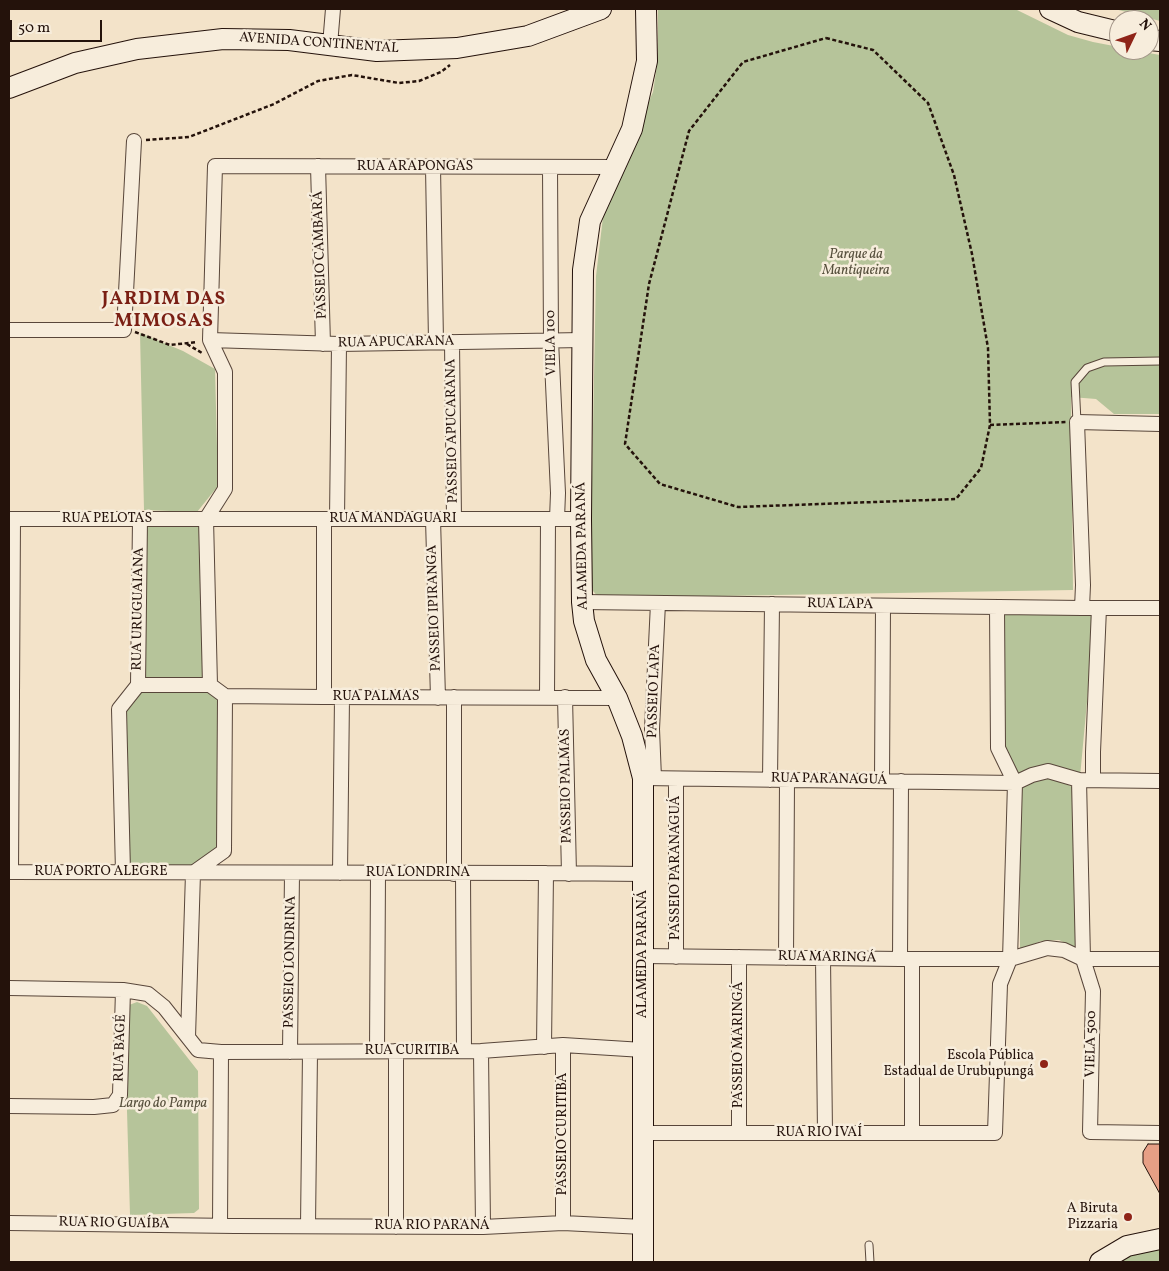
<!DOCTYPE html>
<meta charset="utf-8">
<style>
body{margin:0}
#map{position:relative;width:1169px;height:1271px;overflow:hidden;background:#f3e3c9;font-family:Vollkorn,serif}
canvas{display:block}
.frame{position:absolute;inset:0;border:10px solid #24120b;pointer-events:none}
.north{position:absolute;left:1109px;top:10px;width:50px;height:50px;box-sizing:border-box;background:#f7eddc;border:1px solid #a39588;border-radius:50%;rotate:48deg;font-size:14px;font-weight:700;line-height:20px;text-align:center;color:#24120b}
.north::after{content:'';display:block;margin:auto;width:18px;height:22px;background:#8f2418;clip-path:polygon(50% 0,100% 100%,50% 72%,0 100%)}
.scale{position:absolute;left:10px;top:20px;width:92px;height:22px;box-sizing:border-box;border:2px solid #24120b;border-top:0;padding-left:6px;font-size:15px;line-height:18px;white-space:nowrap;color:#24120b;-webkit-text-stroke:4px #f7eddc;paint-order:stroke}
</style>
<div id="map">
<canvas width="1169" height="1271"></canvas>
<div class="frame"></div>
<div class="north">N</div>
<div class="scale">50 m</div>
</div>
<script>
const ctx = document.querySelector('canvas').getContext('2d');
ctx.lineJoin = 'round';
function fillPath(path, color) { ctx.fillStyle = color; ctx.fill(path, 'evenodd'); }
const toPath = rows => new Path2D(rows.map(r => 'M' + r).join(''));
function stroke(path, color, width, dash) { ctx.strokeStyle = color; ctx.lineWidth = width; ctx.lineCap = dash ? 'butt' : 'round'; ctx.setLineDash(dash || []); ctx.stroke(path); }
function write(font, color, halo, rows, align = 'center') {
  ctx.font = font + ' Vollkorn,serif'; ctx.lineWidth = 5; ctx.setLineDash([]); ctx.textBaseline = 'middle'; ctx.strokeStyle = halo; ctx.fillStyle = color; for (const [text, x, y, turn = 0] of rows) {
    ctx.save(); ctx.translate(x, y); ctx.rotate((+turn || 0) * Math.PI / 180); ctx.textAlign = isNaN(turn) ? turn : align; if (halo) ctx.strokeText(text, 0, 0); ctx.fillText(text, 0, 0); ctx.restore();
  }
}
fillPath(toPath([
 [658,9,1015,9,1068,35,1093,42,1119,47,1119,50,1132,50,1160,55,1160,414,1114,414,1096,399,1071,397,1073,590,599,598,593,591,590,579,596,276,605,200,653,92,658,58],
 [1115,9,1160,9,1160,21],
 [140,333,183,351,215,369,218,486,197,512,144,510],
 [201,522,206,682,141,681,145,524],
 [1003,611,1093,612,1094,626,1080,777,1016,777,1004,746],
 [208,688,222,698,221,848,191,868,127,868,124,711,138,689],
 [1048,774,1076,789,1076,948,1059,940,1041,941,1020,950,1020,788],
 [137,1002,147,1006,198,1071,199,1209,194,1213,130,1215,124,1007],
 [1160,1249,1160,1262,1113,1262,1118,1259,1146,1250]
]), '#b6c49a');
const building = toPath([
 [1148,1144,1160,1144,1160,1194,1143,1163,1143,1152,1148,1144]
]);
fillPath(building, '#e69f85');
stroke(building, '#24120b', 1);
const lane = toPath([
 [1077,422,1075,382,1087,368,1104,362,1160,361],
 [869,1245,870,1262]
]);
const street = toPath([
 [330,45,333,9],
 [318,166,323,344],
 [433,167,436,342],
 [550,167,551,340,558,493,557,519],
 [9,330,124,330,134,141],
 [210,340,339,344,583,340],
 [452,342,454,519],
 [9,519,581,519],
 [324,519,324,697],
 [337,519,339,344],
 [433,519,438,698],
 [582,602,1082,608,1160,608],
 [1082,608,1083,585,1077,422,1160,424],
 [138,685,210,685,225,696,324,697,617,698],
 [210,685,206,519,225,489,225,372,210,340,215,166,615,167],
 [547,697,548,519],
 [565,697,569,874],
 [643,778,1015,783,1032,775,1048,771,1079,780,1160,781],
 [654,778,652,729,658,603],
 [676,779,676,957],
 [770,780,772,604],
 [1079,780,1083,959,1093,991,1090,1132,1160,1133],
 [1093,780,1093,752,1099,608],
 [882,781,883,606],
 [9,872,546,873,643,874],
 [11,872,13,519],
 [123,872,119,709,138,685,140,519],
 [340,873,342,697],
 [454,874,454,697],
 [463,874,464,1051],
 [643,956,900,959,1010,959,1047,948,1064,950,1083,959,1160,959],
 [739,957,739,1133],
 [786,958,787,780],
 [823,958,825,1133],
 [900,959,901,781],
 [912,959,912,1133],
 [9,988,123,990,148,994,164,1007,198,1050,221,1052,481,1051,563,1045,643,1050],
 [188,1037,193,873,224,851,225,696],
 [563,1045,563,1223],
 [544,1047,546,873],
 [377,1051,378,873],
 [396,1051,396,1227],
 [481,1051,483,1227],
 [290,1052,292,873],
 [9,1106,94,1107,113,1105,120,1095,123,990],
 [643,1133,995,1133,1000,984,1010,959,1015,783,998,748,997,607],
 [9,1223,235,1226,483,1227,563,1223,643,1227],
 [220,1226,221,1052],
 [308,1226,310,1052]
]);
const secondary = toPath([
 [1050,9,1078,22,1119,32],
 [1149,40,1160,41],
 [9,88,75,63,137,49,223,39,289,40,377,51,457,48,528,36,601,9],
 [643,1262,643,778,632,736,617,698,596,660,584,621,582,602,581,519,583,270,590,221,632,129,647,61,646,9],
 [1100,1262,1127,1246,1160,1239]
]);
stroke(lane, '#58463a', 9);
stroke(street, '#58463a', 16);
stroke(secondary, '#24120b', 22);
stroke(toPath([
 [826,38,873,50,928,103,954,175,972,254,988,348,990,425,981,468,956,499,738,507,660,484,625,444,649,284,689,131,743,62,826,38],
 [146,140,189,137,274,104,318,81,352,75,399,83,419,81,441,72,450,65],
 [135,332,170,345,197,342],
 [187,344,202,353],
 [990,425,1066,422]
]), '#24120b', 2.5, [4, 2.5]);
stroke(lane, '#f7eddc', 7);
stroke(street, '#f7eddc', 14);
stroke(secondary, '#f7eddc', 20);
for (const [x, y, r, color] of [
 [1044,1064,5,"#8f2418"],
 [1128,1217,5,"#8f2418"]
]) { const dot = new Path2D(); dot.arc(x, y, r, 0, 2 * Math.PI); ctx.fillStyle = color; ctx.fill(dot); stroke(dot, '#f7eddc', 2); }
write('14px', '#24120b', '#f7eddc', [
 ["AVENIDA CONTINENTAL",319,44,4],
 ["RUA ARAPONGAS",415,167],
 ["PASSEIO CAMBARÁ",321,255,-92],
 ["RUA APUCARANA",396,343,-1],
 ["VIELA 100",552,343,-91],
 ["PASSEIO APUCARANA",453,431,-91],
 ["RUA PELOTAS",107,519],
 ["RUA MANDAGUARI",393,519],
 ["ALAMEDA PARANÁ",583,546,-91],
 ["RUA LAPA",840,605,1],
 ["PASSEIO IPIRANGA",435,608,-92],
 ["RUA URUGUAIANA",139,609,-89],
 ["PASSEIO LAPA",655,691,-88],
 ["RUA PALMAS",376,697],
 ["RUA PARANAGUÁ",829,780,1],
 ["PASSEIO PALMAS",567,786,-91],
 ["PASSEIO PARANAGUÁ",676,868,-90],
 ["RUA PORTO ALEGRE",101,872],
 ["RUA LONDRINA",418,873],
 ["ALAMEDA PARANÁ",643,954,-90],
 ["RUA MARINGÁ",827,958,1],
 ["PASSEIO LONDRINA",291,962,-89],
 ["VIELA 500",1092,1044,-89],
 ["PASSEIO MARINGÁ",739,1045,-90],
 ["RUA BAGÉ",121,1048,-88],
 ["RUA CURITIBA",412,1051],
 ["RUA RIO IVAÍ",819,1133],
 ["PASSEIO CURITIBA",563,1134,-90],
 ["RUA RIO GUAÍBA",114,1224,1],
 ["RUA RIO PARANÁ",432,1226]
]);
write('italic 14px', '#57503d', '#f7eddc', [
 ["Parque da",856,255],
 ["Mantiqueira",856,271],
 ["Largo do Pampa",163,1104]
]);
write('14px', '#24120b', '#f7eddc', [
 ["Escola Pública",1034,1056],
 ["Estadual de Urubupungá",1034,1072],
 ["A Biruta",1118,1209],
 ["Pizzaria",1118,1225]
], 'right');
ctx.letterSpacing = '1px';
write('bold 19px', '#7a1f14', '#f7eddc', [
 ["JARDIM DAS",164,301],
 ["MIMOSAS",164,323]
]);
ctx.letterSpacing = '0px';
</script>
